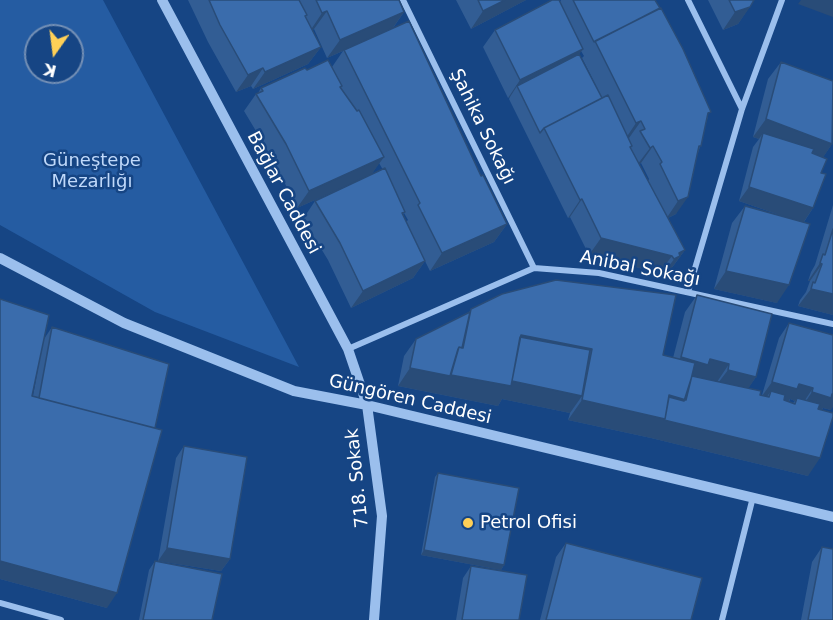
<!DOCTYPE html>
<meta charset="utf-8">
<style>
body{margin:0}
#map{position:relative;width:833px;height:620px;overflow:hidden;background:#164584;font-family:"DejaVu Sans",sans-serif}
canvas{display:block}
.north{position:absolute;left:24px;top:24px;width:60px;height:60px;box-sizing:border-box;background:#164584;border:2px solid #738fb5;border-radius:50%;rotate:194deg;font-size:16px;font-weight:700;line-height:24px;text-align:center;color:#fff}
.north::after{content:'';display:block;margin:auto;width:21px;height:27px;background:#ffd057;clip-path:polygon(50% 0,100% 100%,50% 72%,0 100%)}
</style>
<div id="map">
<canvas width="833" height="620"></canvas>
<div class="north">K</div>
</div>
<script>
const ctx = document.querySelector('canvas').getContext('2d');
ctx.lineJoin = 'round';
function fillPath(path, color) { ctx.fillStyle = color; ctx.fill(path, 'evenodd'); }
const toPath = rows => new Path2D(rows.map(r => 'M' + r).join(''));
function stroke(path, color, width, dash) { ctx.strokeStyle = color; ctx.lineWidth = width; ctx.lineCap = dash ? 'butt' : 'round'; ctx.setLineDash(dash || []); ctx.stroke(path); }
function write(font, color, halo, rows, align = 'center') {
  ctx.font = font + ' "DejaVu Sans",sans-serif'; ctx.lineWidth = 5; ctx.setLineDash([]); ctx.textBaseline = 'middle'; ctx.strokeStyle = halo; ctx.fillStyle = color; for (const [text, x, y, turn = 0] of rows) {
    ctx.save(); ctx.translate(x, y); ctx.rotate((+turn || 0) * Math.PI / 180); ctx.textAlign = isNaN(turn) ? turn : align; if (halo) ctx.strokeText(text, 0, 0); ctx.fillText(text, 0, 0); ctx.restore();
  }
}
fillPath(toPath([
 [0,0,103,0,299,367,155,312,0,225],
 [36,36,72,36,72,72,36,72]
]), '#255ca2');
stroke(toPath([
 [403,0,534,268],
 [688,0,742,109],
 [688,292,742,109,782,0],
 [348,349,534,268,599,273,833,324],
 [0,603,61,620],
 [722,620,753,497]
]), '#9bbfed', 6);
stroke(toPath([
 [162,0,348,349,367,405,382,516,374,620],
 [0,258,124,323,294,391,367,405,833,517]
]), '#9bbfed', 10);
fillPath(toPath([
 [188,0,399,0,404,12,393,28,481,176,507,224,494,242,430,271,425,261,413,278,351,308,328,260,303,219,315,201,383,170,379,163,371,175,297,208,274,161,244,111,256,94,258,93,261,88,307,70,332,67,343,51,327,58,314,29,312,30,321,47,308,64,253,89,251,86,236,92,208,42],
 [404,213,408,220,406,222,403,214],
 [456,0,526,0,471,29],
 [561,0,655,0,708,116,699,150,676,214,668,218,685,250,668,273,661,276,659,273,589,255,570,217,568,218,509,99,510,97,508,98,483,47,495,30,560,2],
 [581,51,584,56,582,58,601,95,579,54],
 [641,163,649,179,648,181,639,164],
 [708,0,754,0,738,24,723,30],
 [781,62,832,144,823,157,821,173,813,208,804,222,777,303,714,289,732,223,745,206,788,218,739,201,753,147,759,139,753,137,768,79],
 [833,205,833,315,798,306,800,300,806,292,810,281,808,281,811,272,815,265],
 [697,295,756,377,748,388,760,395,762,395,779,338,789,323,831,410,823,408,822,410,808,476,651,438,568,420,570,413,502,399,498,406,398,386,404,356,416,339,469,312,471,309,673,358,685,312],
 [790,399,795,401,793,403,789,402],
 [0,299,44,339,52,327,107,608,0,579],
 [43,341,33,396,32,396],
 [184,446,230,559,221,571,158,561,176,458],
 [438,473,504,565,501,570,421,555,435,477],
 [566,543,691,620,540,620,556,557],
 [822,547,833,620,801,620,812,562],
 [155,561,212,620,139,620,149,570],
 [471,566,519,620,456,620,463,578]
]), '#325d94');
fillPath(toPath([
 [505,0,526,0,471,29,483,11],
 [801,0,833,0,833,17,798,4],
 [750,7,738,24,723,30,735,12],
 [327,11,314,29,310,31,322,13],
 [404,12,392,29,327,58,340,40],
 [321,47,308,64,253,89,265,72],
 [583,49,571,66,517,86,510,97,508,98,520,80],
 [263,68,251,86,236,92,248,75],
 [766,119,832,144,820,162,763,133,759,139,753,137],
 [641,121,629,138,624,141,636,123],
 [653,146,641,163,637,165,650,148],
 [384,157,371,175,297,208,309,191],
 [749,187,813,208,803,223,739,201],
 [688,197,676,214,666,219,678,201],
 [582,199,570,217,568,218,580,200],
 [507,224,494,242,430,271,442,253],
 [601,238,672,256,659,273,589,255],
 [685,250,668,273,661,276,679,253],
 [425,261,413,278,351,308,363,291],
 [820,263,822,264,810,281,808,281],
 [726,271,789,285,777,303,714,289],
 [811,289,833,294,833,315,798,306],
 [521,335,592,349,578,368,516,356],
 [681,357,710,359,729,364,717,382,669,374],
 [410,368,450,376,451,375,511,381,582,396,570,413,502,399,498,406,398,386],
 [728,370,756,377,744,395,715,387],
 [772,382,799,384,813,388,803,403,797,398,795,401,790,399,787,403,771,391,766,398,762,396],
 [812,392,833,394,833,407,831,410,823,408,820,412,802,407],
 [669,395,686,400,672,419,664,417],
 [582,400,665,419,820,458,808,476,651,438,568,420],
 [167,548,230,559,221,571,158,561],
 [424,550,504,565,501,570,421,555],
 [0,561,117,593,107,608,0,579]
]), '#294c78');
const building = toPath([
 [209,0,299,0,307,15,305,16,321,47,265,72,263,68,248,75,220,25,209,0],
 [316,0,399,0,404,12,340,40,327,11,322,13,316,0],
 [478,0,505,0,483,11,478,0],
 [552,0,559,0,583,49,520,80,495,30,552,0],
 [573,0,655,0,660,8,594,42,573,0],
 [729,0,754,0,750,7,735,12,729,0],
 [661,8,683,49,711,112,708,113,701,146,699,146,688,197,678,201,660,164,662,162,653,146,650,148,640,131,645,129,641,121,636,123,595,41,661,8],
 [409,21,481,176,483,175,507,224,442,253,418,205,420,203,344,50,409,21],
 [579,54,602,98,544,128,540,133,517,86,579,54],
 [328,60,342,86,340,87,357,111,359,110,384,157,309,191,286,144,256,94,263,91,261,88,305,68,307,70,328,60],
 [781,62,833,81,832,144,766,119,781,62],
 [608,95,632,146,630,147,685,250,679,253,680,256,674,259,672,256,601,238,582,199,580,200,544,128,608,95],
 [763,133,814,149,812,153,827,159,821,173,826,174,813,208,749,187,763,133],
 [385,168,405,212,402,213,425,261,363,291,340,243,315,201,385,168],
 [745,206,810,224,789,285,726,271,745,206],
 [833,229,833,294,811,289,813,282,815,283,822,264,820,263,823,254,825,255,833,229],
 [556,280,676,295,663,355,695,363,686,400,669,395,665,419,582,400,592,349,521,335,511,386,451,375,459,347,463,348,471,309,502,294,556,280],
 [697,295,772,314,756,377,728,370,729,364,710,359,708,365,681,357,697,295],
 [0,299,49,315,32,396,162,430,117,593,0,561,0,299],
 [470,312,462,348,459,347,458,349,450,376,410,368,416,339,470,312],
 [789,323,833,335,833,394,832,394,831,398,812,392,813,388,799,384,797,389,772,382,789,323],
 [52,327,169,364,155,428,39,398,52,327],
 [520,337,590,350,582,396,512,381,520,337],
 [692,376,761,391,760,395,769,397,771,391,785,395,784,400,795,404,797,398,820,404,818,409,833,413,833,417,820,458,664,420,665,419,669,397,684,401,692,376],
 [184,446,247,457,230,559,167,548,184,446],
 [438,473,519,488,504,565,424,550,438,473],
 [566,543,702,578,691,620,546,620,566,543],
 [822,547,833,549,833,620,808,620,822,547],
 [155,561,222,574,212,620,143,620,155,561],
 [471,566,527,575,519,620,462,620,471,566]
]);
fillPath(building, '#3a6cac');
stroke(building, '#294c78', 1.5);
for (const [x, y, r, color] of [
 [468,523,6,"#ffd057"]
]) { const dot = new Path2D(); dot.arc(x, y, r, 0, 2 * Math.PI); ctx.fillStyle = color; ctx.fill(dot); stroke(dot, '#164584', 2); }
write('18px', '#fff', '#164584', [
 ["Şahika Sokağı",482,127,64],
 ["Bağlar Caddesi",283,193,62],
 ["Anibal Sokağı",640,269,11],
 ["Güngören Caddesi",410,400,13],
 ["718. Sokak",358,478,-96]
]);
write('18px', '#c0d9fa', '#164584', [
 ["Güneştepe",92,161],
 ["Mezarlığı",92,182]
]);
write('18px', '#fff', '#164584', [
 ["Petrol Ofisi",480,523]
], 'left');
</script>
